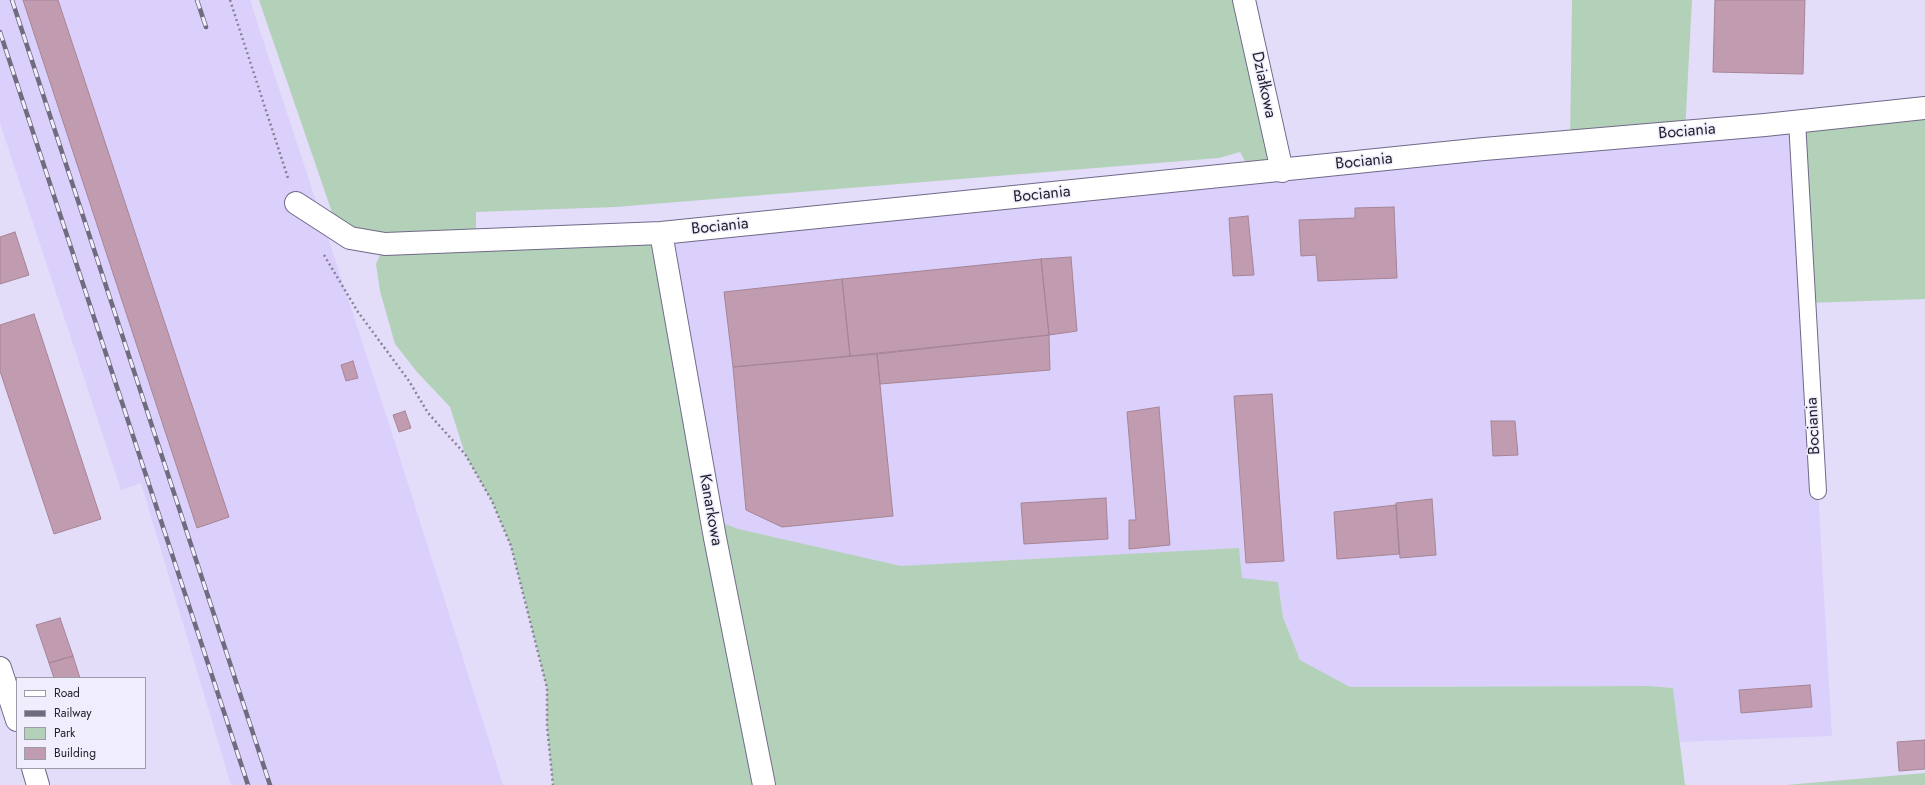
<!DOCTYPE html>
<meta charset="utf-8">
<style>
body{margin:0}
#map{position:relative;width:1925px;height:785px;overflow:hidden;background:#e4ddfa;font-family:Jost,sans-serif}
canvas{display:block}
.legend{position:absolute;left:16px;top:677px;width:130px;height:92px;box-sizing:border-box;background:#f0edfc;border:1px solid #9e9ba9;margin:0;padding:5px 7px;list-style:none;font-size:12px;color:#23202d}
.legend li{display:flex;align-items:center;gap:8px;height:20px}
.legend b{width:20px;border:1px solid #9e9ba9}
</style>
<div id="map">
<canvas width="1925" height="785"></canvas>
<ul class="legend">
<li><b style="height:5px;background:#fff"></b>Road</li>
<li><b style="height:5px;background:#706b7e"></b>Railway</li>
<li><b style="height:11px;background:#b3d1b9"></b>Park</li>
<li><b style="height:11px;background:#c19cb0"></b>Building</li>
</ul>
</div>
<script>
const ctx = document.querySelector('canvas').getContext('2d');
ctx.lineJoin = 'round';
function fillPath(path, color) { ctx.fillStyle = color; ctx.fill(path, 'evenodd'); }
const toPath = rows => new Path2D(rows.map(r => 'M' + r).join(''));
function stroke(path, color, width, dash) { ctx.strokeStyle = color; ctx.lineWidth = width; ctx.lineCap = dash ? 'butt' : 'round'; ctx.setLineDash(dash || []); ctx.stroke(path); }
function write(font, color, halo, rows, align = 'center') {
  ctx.font = font + ' Jost,sans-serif'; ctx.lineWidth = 3; ctx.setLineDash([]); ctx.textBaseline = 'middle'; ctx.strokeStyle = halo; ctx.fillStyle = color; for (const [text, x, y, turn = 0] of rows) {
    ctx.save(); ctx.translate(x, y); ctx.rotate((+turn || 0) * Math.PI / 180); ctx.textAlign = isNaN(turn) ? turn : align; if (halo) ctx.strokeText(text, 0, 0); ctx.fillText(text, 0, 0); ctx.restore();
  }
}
fillPath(toPath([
 [0,0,250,0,392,433,503,785,231,785,141,483,121,490,0,123],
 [1797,121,1832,736,1680,742,1673,688,1650,686,1350,687,1300,660,1283,617,1278,582,1002,599,715,538,661,233]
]), '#dad0fb');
fillPath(toPath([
 [259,0,1244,0,1282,171,1252,174,1240,152,1219,158,616,207,476,212,476,241,661,233,699,514,738,529,901,566,1239,548,1242,578,1278,582,1283,617,1300,660,1350,687,1650,686,1673,688,1685,785,553,785,547,726,547,688,511,546,492,501,465,454,450,407,417,372,395,344,380,291,376,264,385,244,335,221],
 [1572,0,1692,0,1685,132,1570,142],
 [1925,108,1925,299,1807,303,1797,121],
 [1925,773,1925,785,1786,785]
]), '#b3d1b9');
const building = toPath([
 [23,0,58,0,229,517,197,528,23,0],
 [1715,0,1805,0,1803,74,1713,72,1715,0],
 [1394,207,1397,278,1318,281,1316,255,1301,256,1299,220,1355,218,1355,208,1394,207],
 [1248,216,1254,275,1233,276,1229,218,1248,216],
 [15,232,29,275,0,284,0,237,15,232],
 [1071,257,1077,331,1049,335,1041,259,1071,257],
 [1041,259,1049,335,850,356,842,279,1041,259],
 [842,279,850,356,733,367,724,292,842,279],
 [34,314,101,519,54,534,0,371,0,325,34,314],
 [1049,335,1050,370,880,384,877,354,1049,335],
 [877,354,893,516,782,527,746,510,733,367,877,354],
 [353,361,358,378,346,381,341,365,353,361],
 [1272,394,1284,561,1246,563,1234,396,1272,394],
 [1159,407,1170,545,1129,549,1129,520,1136,520,1127,412,1159,407],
 [405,411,411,428,399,432,393,415,405,411],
 [1491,421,1515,421,1518,455,1493,456,1491,421],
 [1106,498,1108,539,1024,544,1021,503,1106,498],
 [1432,499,1436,555,1400,558,1396,503,1432,499],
 [1396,505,1399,554,1337,559,1334,512,1396,505],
 [60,618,73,656,49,663,36,625,60,618],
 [73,656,80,678,54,678,49,663,73,656],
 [1810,685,1812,707,1741,713,1739,690,1810,685],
 [1925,740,1925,769,1899,771,1897,742,1925,740]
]);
fillPath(building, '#c19cb0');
stroke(building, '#a78496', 1);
const lane = toPath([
 [1797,121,1818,491]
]);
const street = toPath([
 [1244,0,1282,171],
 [296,203,350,238,385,244,661,233,1484,149,1765,125,1925,108],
 [661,233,715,538,764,785],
 [0,668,17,720],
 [33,768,38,785]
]);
stroke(lane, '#706988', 18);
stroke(street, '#706988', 24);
stroke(toPath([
 [230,0,288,178],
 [324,255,358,312,409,381,428,413,465,454,492,501,511,546,547,688,547,726,553,785]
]), '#868196', 2.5, [2, 3]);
stroke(lane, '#fff', 16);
stroke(street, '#fff', 22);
const rail = toPath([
 [12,0,270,785],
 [197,0,206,27],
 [0,32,248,785]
]);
stroke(rail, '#706b7e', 4.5);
stroke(rail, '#f0edfc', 3, [9]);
write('16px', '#23202d', '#f0edfc', [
 ["Działkowa",1263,85,78],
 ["Bociania",1687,132,-5],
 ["Bociania",1364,162,-6],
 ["Bociania",1042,195,-6],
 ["Bociania",720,227,-6],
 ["Bociania",1814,426,-93],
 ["Kanarkowa",710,510,80]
]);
</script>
